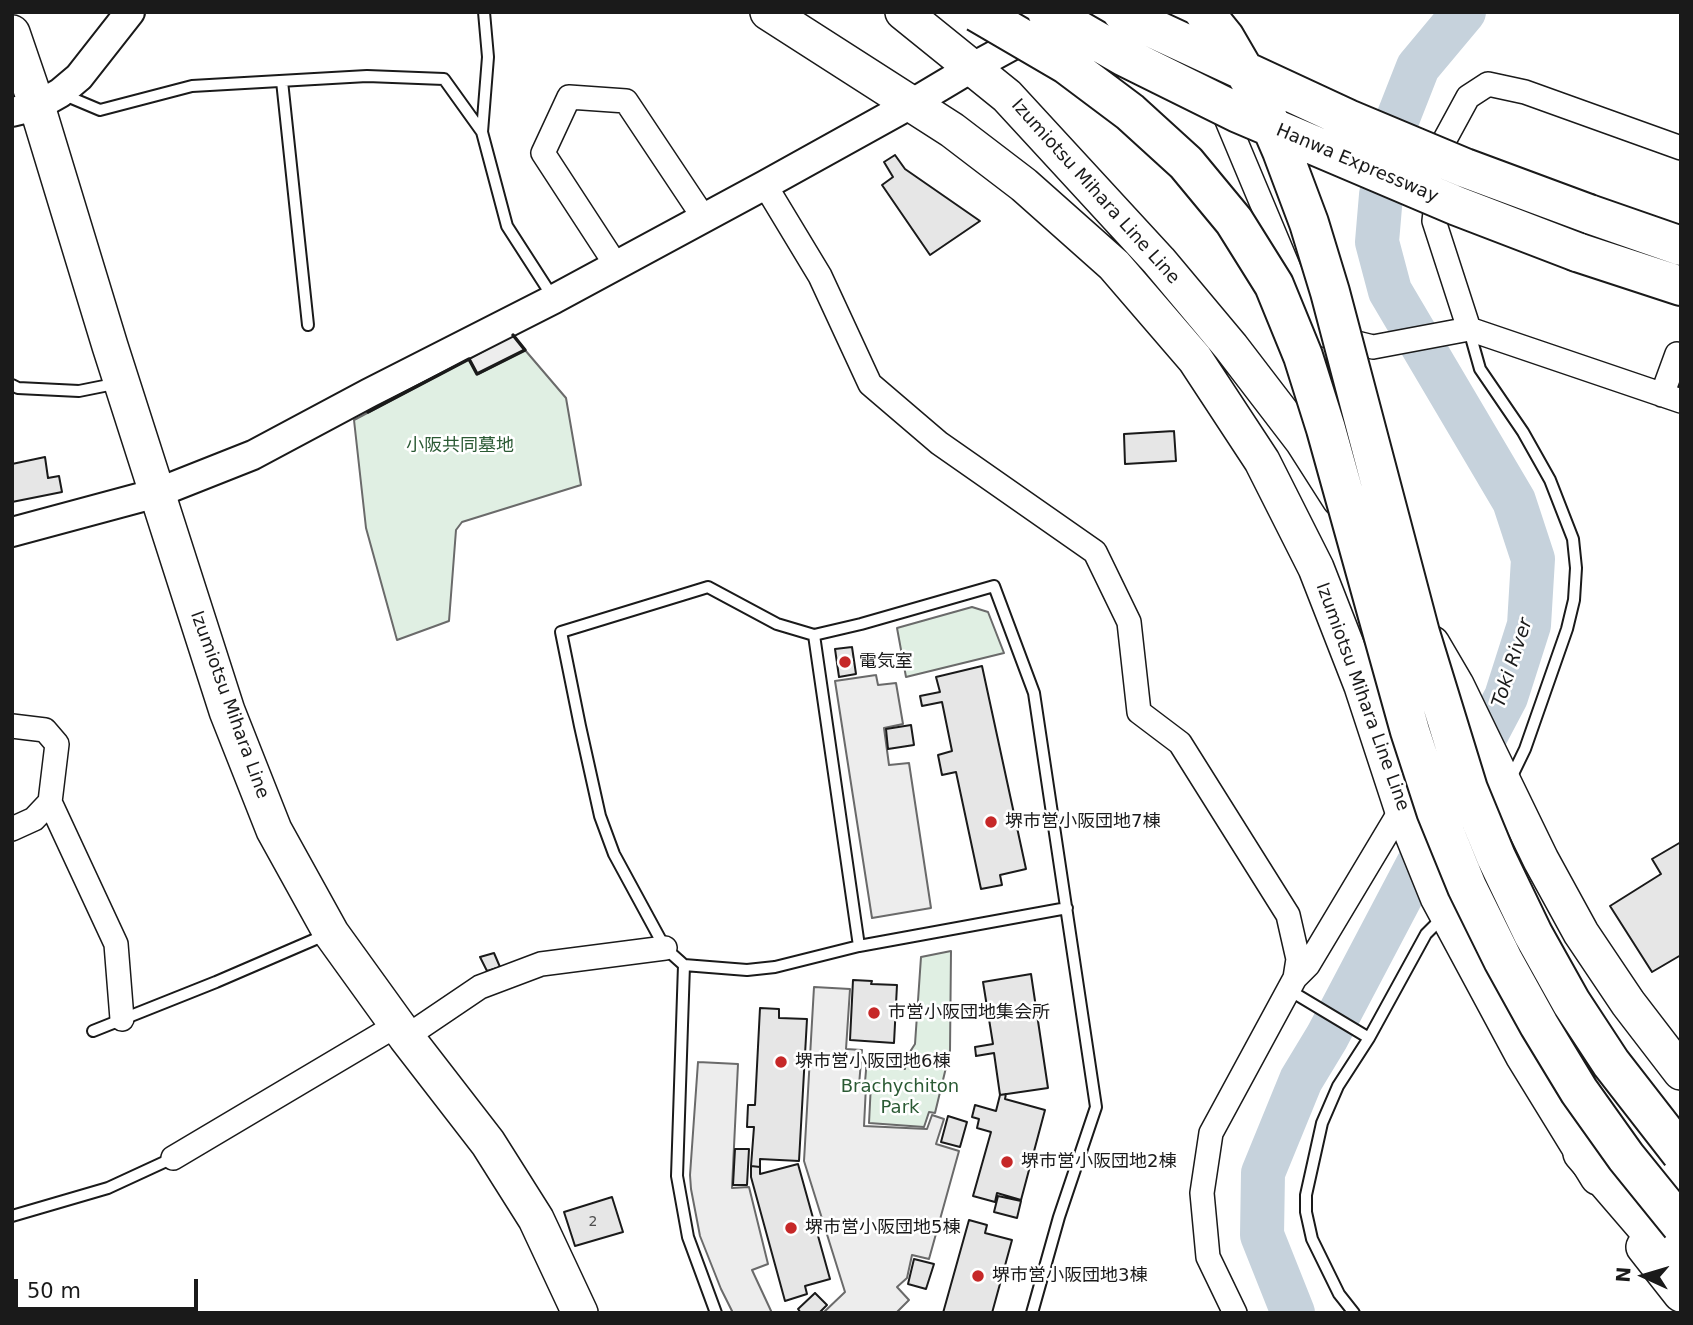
<!DOCTYPE html>
<meta charset="utf-8">
<style>
body{margin:0}
#map{position:relative;width:1693px;height:1325px;overflow:hidden;background:#fff;font-family:"DejaVu Sans",sans-serif}
canvas{display:block}
.frame{position:absolute;inset:0;border:14px solid #1a1a1a;pointer-events:none}
.north{position:absolute;left:1609px;top:1241px;width:70px;height:70px;-webkit-text-stroke:5px #fff;paint-order:stroke;rotate:274deg;font-size:19px;font-weight:700;line-height:28px;text-align:center;color:#1a1a1a}
.north::after{content:'';display:block;margin:auto;width:24px;height:32px;background:#1a1a1a;clip-path:polygon(50% 0,100% 100%,50% 72%,0 100%)}
.scale{position:absolute;left:14px;top:1279px;width:184px;height:32px;box-sizing:border-box;border:4px solid #1a1a1a;border-top:0;padding-left:9px;font-size:21px;line-height:24px;white-space:nowrap;color:#1a1a1a;-webkit-text-stroke:5px #fff;paint-order:stroke}
</style>
<div id="map">
<canvas width="1693" height="1325"></canvas>
<div class="frame"></div>
<div class="north">N</div>
<div class="scale">50 m</div>
</div>
<script>
const ctx = document.querySelector('canvas').getContext('2d');
ctx.lineJoin = 'round';
function fillPath(path, color) { ctx.fillStyle = color; ctx.fill(path, 'evenodd'); }
const toPath = rows => new Path2D(rows.map(r => 'M' + r).join(''));
function stroke(path, color, width, dash) { ctx.strokeStyle = color; ctx.lineWidth = width; ctx.lineCap = dash ? 'butt' : 'round'; ctx.setLineDash(dash || []); ctx.stroke(path); }
function write(font, color, halo, rows, align = 'center') {
  ctx.font = font + ' "DejaVu Sans","Noto Sans JP",sans-serif'; ctx.lineWidth = 5; ctx.setLineDash([]); ctx.textBaseline = 'middle'; ctx.strokeStyle = halo; ctx.fillStyle = color; for (const [text, x, y, turn = 0] of rows) {
    ctx.save(); ctx.translate(x, y); ctx.rotate((+turn || 0) * Math.PI / 180); ctx.textAlign = isNaN(turn) ? turn : align; if (halo) ctx.strokeText(text, 0, 0); ctx.fillText(text, 0, 0); ctx.restore();
  }
}
const green = toPath([
 [525,350,566,398,581,485,462,522,456,530,449,621,397,640,366,528,354,420,469,359,478,374,525,350],
 [972,607,988,612,1004,653,906,677,897,628,972,607],
 [951,951,950,1051,935,1113,929,1112,924,1127,869,1123,871,1083,865,1082,867,1059,878,1060,878,1068,905,1069,906,1058,915,1044,921,957,951,951]
]);
fillPath(green, '#e0efe3');
stroke(green, '#6a6a6a', 2);
const parking = toPath([
 [513,335,525,350,477,374,469,359,513,335],
 [876,675,878,685,896,683,903,724,884,728,889,765,909,763,931,908,872,918,835,681,876,675],
 [814,987,850,989,846,1049,862,1050,859,1085,866,1086,864,1126,927,1129,932,1115,944,1119,936,1144,959,1151,929,1259,912,1255,907,1278,897,1287,909,1300,896,1313,823,1313,845,1292,804,1161,814,987],
 [698,1062,738,1064,732,1188,749,1187,768,1264,752,1270,772,1313,733,1313,721,1289,700,1236,691,1189,690,1175,698,1062]
]);
fillPath(parking, '#ededed');
stroke(parking, '#6a6a6a', 2);
stroke(toPath([
 [1293,1313,1262,1235,1263,1173,1301,1080,1327,1037,1506,697,1529,625,1533,559,1514,501,1390,291,1377,242,1381,195,1396,123,1418,67,1464,12]
]), '#c6d2dc', 44);
const building = toPath([
 [895,155,905,169,980,221,930,255,882,185,893,177,884,162,895,155],
 [1174,431,1176,461,1125,464,1124,434,1174,431],
 [45,457,48,478,59,476,62,492,12,502,12,464,45,457],
 [852,647,856,674,839,677,835,649,852,647],
 [982,666,1026,869,1000,875,1002,885,981,889,956,772,942,775,938,755,952,751,942,702,922,706,920,696,940,692,936,677,982,666],
 [911,725,914,745,888,749,886,729,911,725],
 [1681,842,1681,955,1652,972,1610,906,1661,874,1652,859,1681,842],
 [494,953,500,967,487,971,480,957,494,953],
 [1031,974,1048,1088,1000,1095,994,1053,976,1056,975,1047,993,1044,983,982,1031,974],
 [853,980,872,981,871,984,897,985,894,1043,850,1040,853,980],
 [760,1008,779,1009,779,1018,807,1019,799,1161,760,1159,760,1167,751,1166,754,1127,747,1127,748,1105,755,1105,760,1008],
 [1006,1094,1005,1099,1045,1110,1021,1200,997,1193,995,1202,973,1196,991,1132,977,1128,979,1119,972,1117,975,1105,996,1111,1000,1095,1006,1094],
 [948,1116,967,1122,960,1147,941,1142,948,1116],
 [735,1149,749,1149,747,1185,733,1185,735,1149],
 [798,1164,830,1279,805,1286,807,1294,785,1301,751,1177,751,1166,760,1167,760,1174,798,1164],
 [998,1196,1021,1201,1017,1218,994,1212,998,1196],
 [612,1197,623,1232,575,1246,564,1212,612,1197],
 [969,1220,987,1225,985,1233,1012,1240,992,1313,943,1313,969,1220],
 [914,1259,934,1264,926,1289,908,1284,914,1259],
 [815,1293,827,1305,819,1313,801,1313,798,1309,815,1293]
]);
fillPath(building, '#e6e6e6');
stroke(building, '#1a1a1a', 2);
const service = toPath([
 [484,12,488,57,482,132,507,226,554,299],
 [282,81,308,325],
 [62,94,100,110,192,86,367,76,444,79,482,132],
 [1469,330,1480,369,1523,432,1550,480,1573,539,1576,568,1574,600,1567,629,1525,749,1510,780],
 [12,385,18,388,79,391,119,383],
 [814,635,859,946],
 [684,965,747,970,775,967,859,946,1067,908],
 [1289,990,1369,1038],
 [93,1031,216,982,325,935],
 [12,1216,108,1188,173,1158],
 [716,1313,688,1237,677,1176,684,965,665,948,614,854,600,816,580,726,561,632,708,587,777,624,814,635,861,624,994,586,1034,693,1096,1107,1059,1217,1032,1313],
 [1354,1313,1339,1294,1312,1239,1306,1212,1306,1195,1322,1123,1338,1086,1369,1038,1426,934,1442,918]
]);
const minor = toPath([
 [1176,12,1210,80,1316,333,1373,347,1469,329,1681,401],
 [765,185,820,276,870,384,939,443,1095,552,1129,622,1139,712,1180,743,1288,915,1298,959,1295,978,1211,1133,1202,1193,1208,1257,1235,1313],
 [616,265,543,153,569,97,626,101,704,218],
 [1469,329,1434,221,1443,143,1468,97,1488,84,1525,92,1681,148],
 [1662,395,1677,354],
 [12,726,45,730,57,744,50,802,34,819,12,829],
 [50,802,116,944,122,1019],
 [1295,978,1308,965,1402,808],
 [406,1037,480,987,541,964,665,948],
 [173,1158,397,1025]
]);
const tertiary = toPath([
 [12,112,37,106,60,93,79,77,130,12],
 [12,532,157,493,253,455,369,393,554,299,765,185,911,104,973,67,1037,32]
]);
const primary = toPath([
 [768,12,952,130,1024,185,1114,265,1195,359,1262,461,1316,568,1362,686,1402,808,1438,897,1523,1055,1598,1177],
 [903,12,1007,96,1159,261,1231,347,1303,441,1340,499],
 [12,33,37,106,110,346,227,711,274,830,331,933,406,1037,488,1143,536,1219,580,1313],
 [1432,644,1456,685,1541,860,1581,933,1628,1003,1681,1072],
 [1644,1247,1681,1294]
]);
const trunk = toPath([
 [1582,1153,1681,1268]
]);
const motorway = toPath([
 [1589,214,1681,246],
 [1577,252,1681,286]
]);
stroke(service, '#1a1a1a', 14);
stroke(minor, '#1a1a1a', 26);
stroke(tertiary, '#1a1a1a', 32);
stroke(primary, '#1a1a1a', 38);
stroke(trunk, '#1a1a1a', 40);
stroke(motorway, '#1a1a1a', 42);
stroke(service, '#fff', 10);
stroke(minor, '#fff', 23);
stroke(tertiary, '#fff', 28);
stroke(primary, '#fff', 35);
stroke(trunk, '#fff', 37);
stroke(motorway, '#fff', 38);
const motorwayBridge = toPath([
 [977,12,1066,64,1130,112,1186,163,1234,221,1274,285,1303,356,1326,429,1410,731,1436,811,1467,887,1503,960,1539,1025,1579,1091,1626,1157,1681,1225],
 [1047,12,1125,57,1238,113,1457,206,1577,252],
 [1122,12,1139,22,1348,119,1465,168,1589,214],
 [1204,12,1225,38,1257,93,1282,151,1309,223,1330,292,1420,633,1468,789,1496,857,1533,934,1571,1002,1611,1063,1681,1153]
]);
stroke(motorwayBridge, '#1a1a1a', 42, []);
stroke(motorwayBridge, '#fff', 38);
stroke(toPath([
 [368,412,469,359,477,374,525,350,513,335]
]), '#1a1a1a', 3.5);
for (const [x, y, r, color] of [
 [845,662,7,"#c62828"],
 [991,822,7,"#c62828"],
 [874,1013,7,"#c62828"],
 [781,1062,7,"#c62828"],
 [1007,1162,7,"#c62828"],
 [791,1228,7,"#c62828"],
 [978,1276,7,"#c62828"]
]) { const dot = new Path2D(); dot.arc(x, y, r, 0, 2 * Math.PI); ctx.fillStyle = color; ctx.fill(dot); stroke(dot, '#fff', 2.5); }
write('14px', '#4d4d4d', null, [
 ["2",593,1222]
]);
write('18px', '#1a1a1a', '#fff', [
 ["Hanwa Expressway",1357,164,23],
 ["Izumiotsu Mihara Line Line",1095,192,48],
 ["Izumiotsu Mihara Line Line",1362,697,70],
 ["Izumiotsu Mihara Line",229,705,70]
]);
write('18px', '#2b5a34', '#fff', [
 ["小阪共同墓地",460,446],
 ["Brachychiton",900,1087],
 ["Park",900,1108]
]);
write('18px', '#1a1a1a', '#fff', [
 ["電気室",859,662],
 ["堺市営小阪団地7棟",1005,822],
 ["市営小阪団地集会所",888,1013],
 ["堺市営小阪団地6棟",795,1062],
 ["堺市営小阪団地2棟",1021,1162],
 ["堺市営小阪団地5棟",805,1228],
 ["堺市営小阪団地3棟",992,1276]
], 'left');
write('italic 19px', '#1a1a1a', '#fff', [
 ["Toki River",1513,663,-72]
]);
</script>
